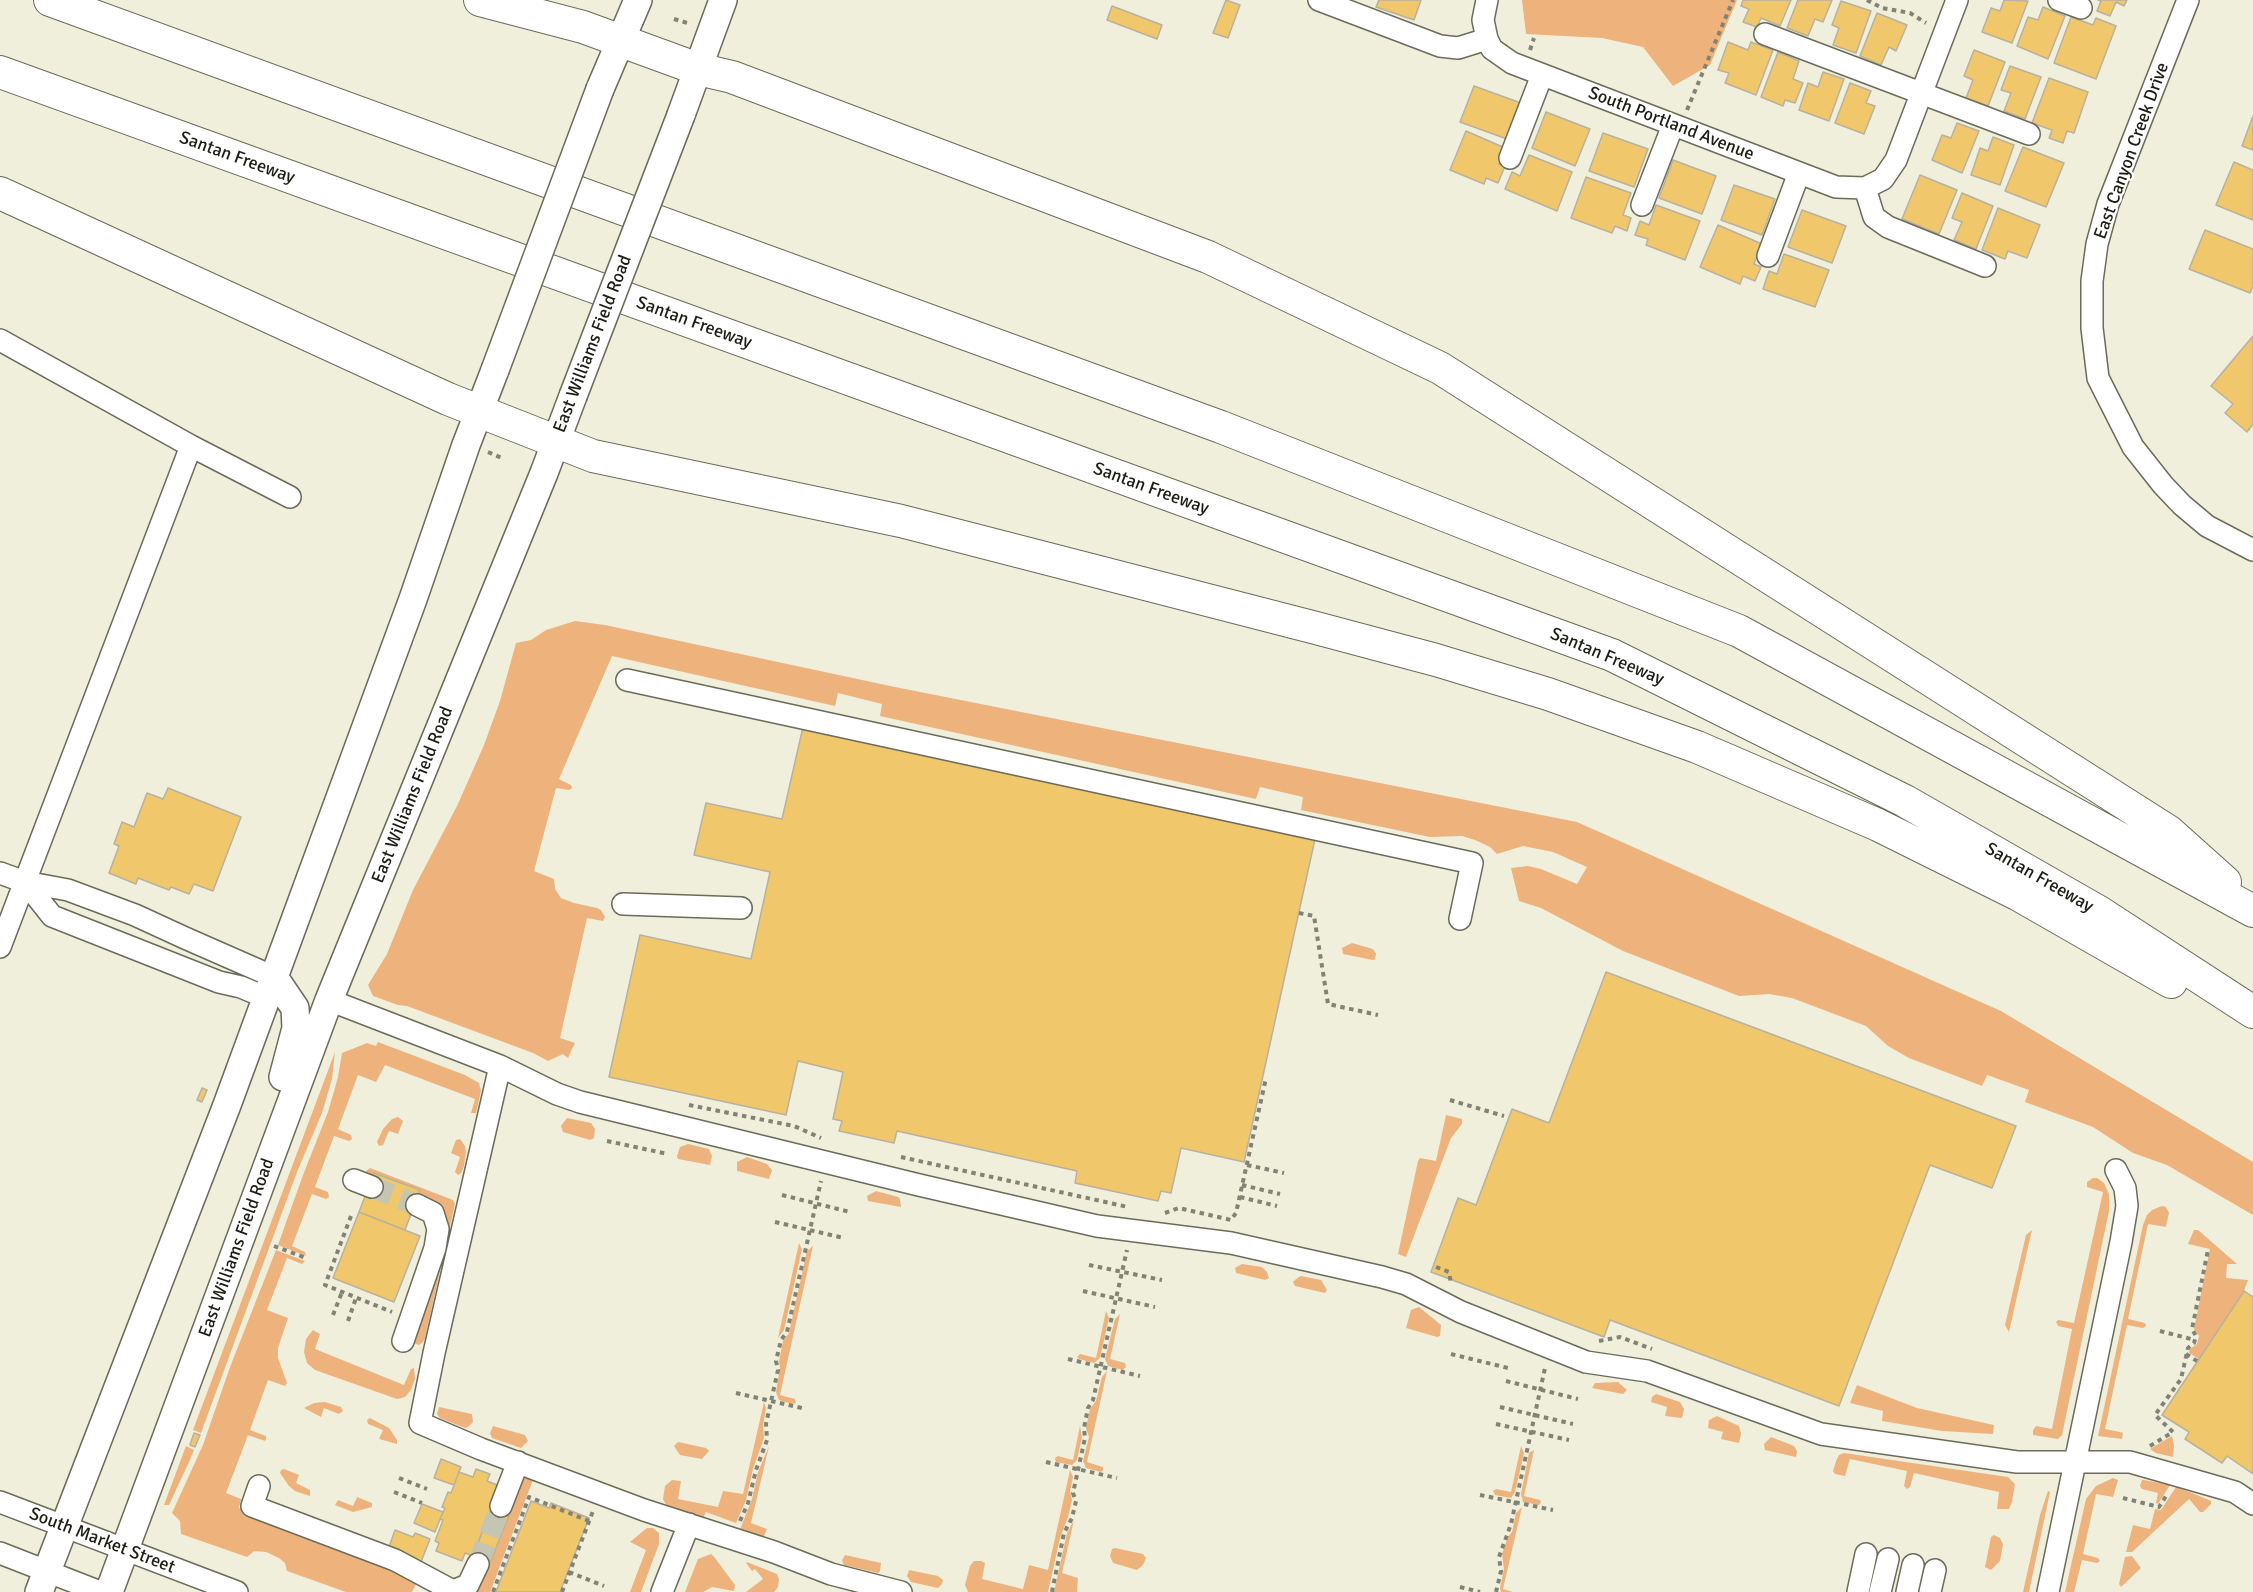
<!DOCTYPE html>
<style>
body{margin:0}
canvas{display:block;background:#efefdc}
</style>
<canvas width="2253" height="1592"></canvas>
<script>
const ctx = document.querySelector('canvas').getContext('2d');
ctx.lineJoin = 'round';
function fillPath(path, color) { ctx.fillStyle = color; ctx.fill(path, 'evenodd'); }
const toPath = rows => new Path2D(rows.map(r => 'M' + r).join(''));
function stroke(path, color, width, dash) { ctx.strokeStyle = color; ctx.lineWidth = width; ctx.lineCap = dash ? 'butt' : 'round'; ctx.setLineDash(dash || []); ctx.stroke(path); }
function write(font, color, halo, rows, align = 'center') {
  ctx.font = font + ' Signika,sans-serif'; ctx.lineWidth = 4.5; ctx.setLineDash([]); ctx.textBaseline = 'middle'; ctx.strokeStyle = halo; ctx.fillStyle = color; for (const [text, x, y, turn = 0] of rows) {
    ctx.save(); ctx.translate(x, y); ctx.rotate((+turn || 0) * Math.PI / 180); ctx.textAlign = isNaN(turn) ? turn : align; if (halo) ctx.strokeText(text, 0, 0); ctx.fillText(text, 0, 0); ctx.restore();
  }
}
fillPath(toPath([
 [1522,0,1737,0,1710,65,1673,86,1643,47,1602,38,1526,34],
 [575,621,605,625,895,687,1577,822,2001,1011,2253,1162,2253,1215,2167,1165,2133,1153,2093,1127,2025,1102,2029,1090,1987,1075,1982,1086,1909,1058,1888,1046,1866,1026,1792,998,1769,994,1739,996,1623,951,1541,908,1519,901,1511,868,1528,866,1541,869,1577,884,1587,867,1553,852,1523,846,1497,854,1490,847,1475,840,1462,836,1430,837,1301,810,1303,797,1260,787,1256,799,880,716,882,704,838,693,835,706,612,656,559,779,571,785,572,788,569,790,556,788,534,871,554,879,555,889,561,898,574,903,597,908,601,910,605,917,603,921,587,918,560,1038,575,1043,568,1058,563,1054,548,1061,533,1053,407,1006,398,1005,373,996,368,985,387,954,413,890,457,806,484,745,500,701,516,643,531,640,546,630],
 [1352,943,1373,949,1376,954,1375,959,1373,960,1343,954,1342,948],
 [378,1042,465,1075,479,1083,481,1091,476,1113,471,1113,475,1099,385,1065,376,1082,358,1075,338,1129,351,1135,352,1139,349,1141,334,1136,315,1187,328,1192,329,1197,326,1199,312,1194,292,1246,305,1252,306,1256,278,1245,303,1175,328,1112,338,1077,342,1053,367,1043,376,1046],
 [335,1052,332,1079,322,1113,297,1172,201,1433,193,1430],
 [1446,1115,1462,1119,1462,1124,1451,1138,1406,1257,1398,1254,1418,1161,1420,1158,1436,1161],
 [398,1117,403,1121,398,1134,389,1131,383,1145,379,1146,377,1142,383,1129,392,1119],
 [567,1118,591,1123,595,1129,594,1138,590,1140,563,1132,561,1126],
 [460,1139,465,1146,466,1152,464,1166,461,1173,458,1175,455,1172,460,1157,451,1153,456,1140],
 [688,1144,709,1149,712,1156,710,1165,678,1159,677,1156,680,1147],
 [747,1157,767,1164,772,1170,769,1179,737,1171,737,1162],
 [370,1168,453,1200,455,1204,425,1338,423,1342,419,1345,411,1342,447,1223,445,1217,433,1201,369,1176,366,1171],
 [2093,1178,2097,1178,2104,1183,2109,1194,2109,1211,2062,1435,2058,1439,2033,1435,2033,1430,2036,1426,2052,1429,2072,1329,2058,1326,2056,1322,2058,1320,2074,1323,2103,1192,2087,1187,2087,1182],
 [876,1191,898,1197,900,1199,901,1207,868,1201,867,1196],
 [2162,1206,2166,1207,2169,1213,2166,1226,2166,1227,2148,1224,2128,1319,2145,1323,2146,1326,2143,1328,2127,1325,2105,1429,2120,1432,2123,1433,2122,1439,2098,1436,2143,1225,2147,1215,2152,1210],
 [2032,1230,2031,1234,2009,1332,2005,1325,2026,1235],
 [2194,1230,2198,1230,2237,1264,2227,1264,2226,1278,2248,1280,2244,1291,2199,1359,2189,1353,2190,1349,2197,1344,2199,1336,2194,1329,2210,1249,2188,1244],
 [799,1243,802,1249,784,1330,778,1338],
 [813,1246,780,1395,795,1399,796,1403,792,1404,779,1400,776,1392,780,1368,779,1361,783,1341,789,1333,807,1251],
 [276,1250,305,1261,302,1264,287,1258,267,1310,288,1318,278,1348,278,1358,287,1383,285,1386,268,1380,250,1430,266,1436,266,1439,265,1441,248,1435,226,1493,241,1499,239,1508,397,1568,417,1582,412,1592,346,1592,287,1571,285,1563,279,1558,266,1552,254,1551,247,1557,181,1534,180,1521,172,1513,203,1445,230,1367],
 [1242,1264,1262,1267,1267,1272,1269,1278,1265,1280,1236,1273,1235,1268],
 [1301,1276,1321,1280,1327,1290,1325,1293,1295,1286,1293,1282,1296,1279],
 [1419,1307,1441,1325,1440,1336,1437,1337,1406,1328,1411,1310],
 [1106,1311,1109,1318,1100,1358,1094,1363,1079,1359,1077,1357,1080,1354,1096,1358],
 [1120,1314,1110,1359,1125,1363,1126,1367,1123,1370,1108,1366,1105,1359,1115,1319],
 [313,1330,320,1334,315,1349,404,1385,411,1369,414,1368,415,1379,411,1390,405,1397,397,1399,315,1370,307,1363,304,1352,306,1339],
 [1107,1371,1087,1462,1103,1467,1103,1470,1101,1472,1086,1468,1083,1461,1089,1437,1086,1428,1090,1409,1096,1401,1102,1377],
 [1618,1382,1627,1390,1623,1394,1592,1388,1595,1383],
 [1857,1385,1917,1408,1994,1425,1993,1434,1942,1431,1882,1421,1883,1411,1850,1403],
 [1656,1394,1680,1402,1684,1409,1682,1418,1665,1416,1667,1407,1651,1402,1652,1397],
 [325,1402,341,1407,343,1411,339,1414,324,1408,321,1417,304,1408,314,1403],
 [764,1402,766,1408,763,1426,764,1438,753,1469,746,1500,736,1523,706,1512,703,1519,666,1505,663,1499,665,1486,672,1480,681,1481,678,1499,718,1507,723,1491,743,1494],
 [439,1407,472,1414,473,1422,468,1427,465,1428,440,1418,437,1414],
 [1717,1416,1739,1426,1741,1434,1739,1443,1721,1439,1723,1432,1708,1428,1709,1420],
 [370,1418,389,1428,397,1440,397,1444,379,1439,383,1430,368,1424,367,1420],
 [493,1426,525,1435,528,1441,521,1448,492,1438,490,1433],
 [1080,1426,1082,1437,1077,1460,1072,1465,1056,1462,1055,1458,1058,1456,1073,1460],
 [2172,1436,2174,1445,2173,1457,2156,1453,2150,1449],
 [1771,1437,1794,1446,1797,1451,1796,1457,1765,1450,1764,1444],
 [678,1442,706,1448,709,1451,702,1459,680,1455,674,1446],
 [186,1446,194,1450,189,1462,169,1505,164,1505],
 [769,1446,751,1523,767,1529,763,1538,739,1532,752,1499,758,1472],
 [1521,1446,1524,1453,1515,1492,1511,1498,1495,1495,1493,1491,1496,1489,1511,1492],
 [1534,1450,1524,1496,1540,1500,1541,1502,1539,1505,1523,1502,1521,1494,1529,1453],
 [1844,1453,2008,1477,2015,1484,2012,1502,2009,1509,1997,1509,1999,1492,1914,1473,1910,1487,1907,1489,1904,1486,1907,1471,1850,1459,1845,1476,1835,1474,1833,1471,1836,1461,1839,1455],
 [284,1469,299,1475,296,1483,310,1490,310,1496,295,1491,289,1486,280,1473,281,1470],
 [1070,1470,1073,1477,1070,1491,1072,1500,1068,1517,1060,1538,1048,1592,968,1592,965,1585,970,1566,974,1561,981,1561,985,1563,982,1579,1023,1589,1029,1565,1048,1570],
 [522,1478,533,1480,490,1592,473,1592],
 [2113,1478,2118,1480,2113,1497,2096,1494,2083,1554,2098,1558,2100,1561,2097,1563,2082,1560,2074,1592,2065,1592,2086,1499,2096,1486],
 [2142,1480,2144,1480,2170,1485,2158,1504,2156,1503,2158,1493,2142,1489,2140,1486],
 [2176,1487,2197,1495,2211,1501,2211,1504,2203,1512,2200,1512,2189,1499,2132,1552,2126,1552,2133,1525,2150,1529,2155,1509,2161,1510],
 [2048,1491,2050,1492,2029,1592,2023,1592,2040,1515],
 [357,1497,372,1503,372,1507,353,1512,335,1505,338,1500,353,1506],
 [1522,1507,1503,1589,1513,1592,1501,1592,1500,1588,1504,1569,1502,1554,1508,1537,1512,1532,1516,1513],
 [1074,1520,1062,1573,1078,1578,1077,1592,1054,1592,1067,1533],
 [647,1528,653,1528,659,1533,659,1544,641,1592,630,1592,646,1550,630,1542],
 [1994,1535,2000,1538,2003,1544,2000,1561,1991,1570,1985,1567,1991,1537],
 [1115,1548,1143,1554,1146,1558,1143,1565,1137,1570,1113,1563,1110,1556,1112,1549],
 [711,1554,715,1558,735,1585,734,1591,712,1587,703,1592,685,1592,698,1559],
 [845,1555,881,1563,880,1571,878,1573,844,1565,842,1560],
 [2132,1556,2141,1568,2121,1587,2119,1584,2125,1557],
 [747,1562,777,1574,779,1579,778,1587,774,1592,746,1592,763,1579,755,1569,752,1571,746,1563],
 [909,1570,938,1576,943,1580,942,1584,938,1588,911,1582,907,1576]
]), '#eeb37d');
const building = toPath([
 [1226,0,1240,5,1228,38,1213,33,1226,0],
 [1379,0,1421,0,1414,20,1376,7,1379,0],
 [1743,0,1791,0,1780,26,1761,18,1757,27,1743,22,1749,9,1741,6,1743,0],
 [1798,0,1832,0,1823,22,1815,19,1808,36,1787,28,1798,0],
 [2004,0,2028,1,2012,43,1982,32,1991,8,2000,11,2004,0],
 [2098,0,2127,0,2124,6,2116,2,2110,16,2097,11,2101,1,2098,0],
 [1841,1,1871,11,1856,53,1833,45,1839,28,1832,25,1841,1],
 [1112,6,1162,25,1157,39,1107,20,1112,6],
 [2043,7,2065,16,2048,59,2017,46,2028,17,2038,20,2043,7],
 [1877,13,1907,25,1896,51,1889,47,1881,65,1860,56,1877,13],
 [2071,17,2093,25,2096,18,2116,26,2096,79,2054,63,2071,17],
 [1728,42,1748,50,1751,42,1773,50,1756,95,1725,83,1729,73,1718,70,1728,42],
 [1974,50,2005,62,1988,106,1966,98,1973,80,1964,76,1974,50],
 [1778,52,1799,61,1793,79,1803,83,1795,103,1785,100,1783,106,1761,97,1778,52],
 [2010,66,2041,77,2025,119,2004,111,2011,93,2001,90,2010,66],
 [1823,72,1844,79,1829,121,1799,110,1808,83,1818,87,1823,72],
 [2049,78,2088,92,2074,133,2067,131,2063,143,2049,138,2052,130,2032,123,2049,78],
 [1850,83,1871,91,1866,103,1875,106,1864,134,1835,123,1850,83],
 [1474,86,1521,103,1507,139,1460,122,1474,86],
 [1546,112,1590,129,1575,166,1532,148,1546,112],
 [2253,116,2253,150,2242,146,2253,116],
 [1957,123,1979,131,1962,173,1932,160,1942,135,1951,138,1957,123],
 [1466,131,1505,148,1499,164,1505,166,1498,183,1486,178,1484,184,1450,170,1466,131],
 [1603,133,1648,149,1634,187,1589,171,1603,133],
 [1993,137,2014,145,2000,185,1971,175,1980,148,1988,151,1993,137],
 [2023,147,2064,163,2046,207,2005,191,2023,147],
 [1529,155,1572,172,1557,211,1505,189,1512,172,1520,176,1529,155],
 [1673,160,1716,176,1702,214,1659,198,1673,160],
 [2234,162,2253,170,2253,220,2216,205,2234,162],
 [1920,175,1957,190,1939,234,1902,219,1920,175],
 [1586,177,1631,193,1623,215,1631,218,1627,231,1615,226,1612,233,1571,218,1586,177],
 [1734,185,1775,199,1762,235,1721,220,1734,185],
 [1962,193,1993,206,1976,249,1954,240,1962,222,1952,218,1962,193],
 [1656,205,1700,221,1685,260,1646,245,1648,239,1635,235,1640,221,1649,225,1656,205],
 [1998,208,2040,225,2027,258,2008,251,2005,259,1982,250,1998,208],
 [1802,210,1846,226,1832,263,1788,247,1802,210],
 [1718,225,1762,244,1754,264,1761,267,1755,281,1743,276,1740,284,1700,267,1718,225],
 [2205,230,2253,249,2253,286,2250,293,2189,269,2205,230],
 [1784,254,1829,270,1815,307,1763,289,1769,271,1777,274,1784,254],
 [2253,336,2253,424,2247,432,2225,413,2233,404,2211,386,2253,336],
 [803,727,1315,839,1244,1162,1181,1148,1171,1193,1161,1191,1158,1201,1075,1183,1077,1171,897,1131,894,1143,839,1131,842,1121,833,1119,843,1072,798,1061,786,1115,609,1077,640,935,751,959,770,872,694,855,706,803,782,819,803,727],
 [168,788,241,817,213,891,194,884,189,894,171,887,169,890,138,878,136,884,109,873,119,846,114,844,122,822,134,827,147,793,163,799,168,788],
 [1606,972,2016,1126,1992,1188,1930,1165,1839,1406,1610,1320,1604,1337,1431,1272,1458,1198,1476,1205,1512,1109,1549,1123,1606,972],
 [202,1088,207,1090,202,1102,197,1100,202,1088],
 [374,1173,420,1190,405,1230,359,1212,374,1173],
 [359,1212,420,1236,394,1302,333,1278,359,1212],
 [2244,1291,2253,1297,2253,1474,2227,1456,2222,1463,2185,1439,2189,1432,2162,1415,2244,1291],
 [194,1433,200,1435,195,1447,190,1445,194,1433],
 [441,1459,461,1467,454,1485,434,1478,441,1459],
 [476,1469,490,1474,487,1481,500,1486,473,1556,465,1553,462,1561,436,1551,439,1543,435,1541,443,1520,440,1519,445,1508,442,1507,448,1492,451,1493,459,1472,473,1477,476,1469],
 [531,1501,549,1508,551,1503,589,1518,560,1592,496,1592,531,1501],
 [493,1503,511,1510,488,1568,471,1561,493,1503],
 [422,1504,443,1512,435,1532,414,1523,422,1504],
 [395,1530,413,1537,415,1533,430,1539,421,1562,388,1550,395,1530]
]);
fillPath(building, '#f1c76b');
stroke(building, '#b9b1a0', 1.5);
stroke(toPath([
 [372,1187,417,1205],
 [478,1564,501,1506]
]), '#c5c5b4', 21, [21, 10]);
const minor = toPath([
 [1319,0,1440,46,1458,48,1487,39],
 [1487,0,1483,20,1487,39,1492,49,1512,63,1836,187,1865,188,1883,179,1896,160,1957,0],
 [2059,0,2081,8],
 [2188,0,2108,204,2097,244,2092,281,2092,328,2098,378,2133,447,2163,485,2182,505,2207,526,2253,550],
 [1765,34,2029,134],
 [1510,158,1542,75],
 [1865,188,1874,217,1888,227,1985,266],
 [1642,205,1673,125],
 [1768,256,1799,173],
 [0,340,191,446,290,497],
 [627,680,1472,863,1460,919],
 [0,873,25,882,68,890,135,915,185,938,274,977],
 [25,882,52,916,219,982,241,987,267,998],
 [623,904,741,908],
 [0,947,191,446],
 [329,1000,500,1066,557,1094,580,1102,919,1185,1097,1226,1231,1243,1382,1277,1406,1284,1461,1312,1586,1362,1647,1371,1821,1434,2017,1462,2130,1462,2235,1492,2253,1504],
 [500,1066,434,1353,420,1423,481,1449,644,1510,774,1552,831,1574,901,1592],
 [354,1180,372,1187],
 [403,1341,435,1248,438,1229,433,1213,417,1205],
 [259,1486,252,1506,395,1560,453,1591,468,1585,478,1564],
 [0,1502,237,1592],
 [501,1506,518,1462],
 [0,1553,100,1592],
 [662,1592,689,1524],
 [1858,1592,1866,1554],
 [1880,1592,1888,1559],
 [1907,1592,1913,1565],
 [1930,1592,1935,1570],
 [2048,1592,2121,1242,2127,1206,2125,1188,2116,1170]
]);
const major = toPath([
 [600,89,638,0],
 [681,115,723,0],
 [274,977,295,1008,296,1028,283,1077],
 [39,1592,227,1105,413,599,466,445,495,370],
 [109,1592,329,1000,544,473,573,396]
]);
const highway = toPath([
 [50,0,1221,427,1739,631,2253,911],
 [480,0,583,27,698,69,732,77,1208,257,1440,368,2168,831,2225,882],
 [0,72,1612,655,1905,801,2099,912,2253,1012],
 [0,193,448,399,593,456,901,521,1316,628,1436,660,1548,694,1697,747,1878,825,2019,895,2171,982]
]);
stroke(minor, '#6b6b5a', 24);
stroke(major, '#6b6b5a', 30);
stroke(highway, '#6b6b5a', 34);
stroke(toPath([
 [1867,0,1882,8,1910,13,1926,23],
 [674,19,691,24],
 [1530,50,1534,38],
 [1687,110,1733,0],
 [488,452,504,459],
 [1299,913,1314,916,1328,1004,1378,1015],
 [1450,1100,1504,1116],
 [689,1105,794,1126,821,1138],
 [607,1141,668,1154],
 [901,1157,1128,1207],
 [1247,1165,1284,1173],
 [1242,1185,1280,1194],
 [782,1195,850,1212],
 [1240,1197,1277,1206],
 [1165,1213,1179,1208,1231,1220,1236,1213,1266,1078],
 [351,1216,325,1285,392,1312],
 [775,1222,844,1238],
 [274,1246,306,1258],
 [1089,1265,1162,1280],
 [1436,1267,1449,1272,1451,1284],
 [1083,1291,1155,1307],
 [333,1315,342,1292],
 [348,1321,356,1298],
 [2160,1331,2195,1340],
 [1599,1341,1620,1337,1652,1349],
 [1451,1354,1508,1368],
 [2186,1354,2197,1361],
 [1068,1359,1140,1376],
 [1506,1381,1578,1399],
 [736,1393,806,1409],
 [1500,1407,1573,1424],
 [1496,1424,1569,1440],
 [2150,1446,2173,1432,2155,1415,2181,1379,2188,1348,2194,1343,2196,1336,2192,1329,2208,1250],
 [1046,1462,1117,1478],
 [399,1478,427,1489],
 [394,1492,422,1503],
 [1480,1495,1553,1510],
 [2123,1498,2159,1507,2168,1493],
 [740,1521,748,1503,756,1470,767,1440,766,1424,778,1370,776,1361,781,1340,787,1332,821,1181],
 [569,1572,604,1586],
 [1460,1587,1480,1592],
 [493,1592,529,1497,589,1521],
 [562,1592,593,1511],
 [1052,1592,1064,1533,1072,1518,1076,1501,1073,1493,1085,1438,1084,1428,1088,1408,1093,1400,1127,1250],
 [1496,1592,1501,1571,1499,1557,1511,1524,1545,1368]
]), '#828275', 4, [4.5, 4.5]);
stroke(minor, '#fff', 21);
stroke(major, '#fff', 27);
stroke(highway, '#fff', 32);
const majorBridge = toPath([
 [495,370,600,89],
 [573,396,681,115]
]);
stroke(majorBridge, '#6b6b5a', 30, []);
stroke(majorBridge, '#fff', 27);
write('18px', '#1d1d16', '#fff', [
 ["South Portland Avenue",1671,124,21],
 ["East Canyon Creek Drive",2132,151,-70],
 ["Santan Freeway",237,158,20],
 ["Santan Freeway",694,323,20],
 ["East Williams Field Road",593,344,-69],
 ["Santan Freeway",1151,489,20],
 ["Santan Freeway",1607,657,23],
 ["East Williams Field Road",413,795,-68],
 ["Santan Freeway",2039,878,30],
 ["East Williams Field Road",237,1248,-70],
 ["South Market Street",102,1541,21]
]);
</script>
